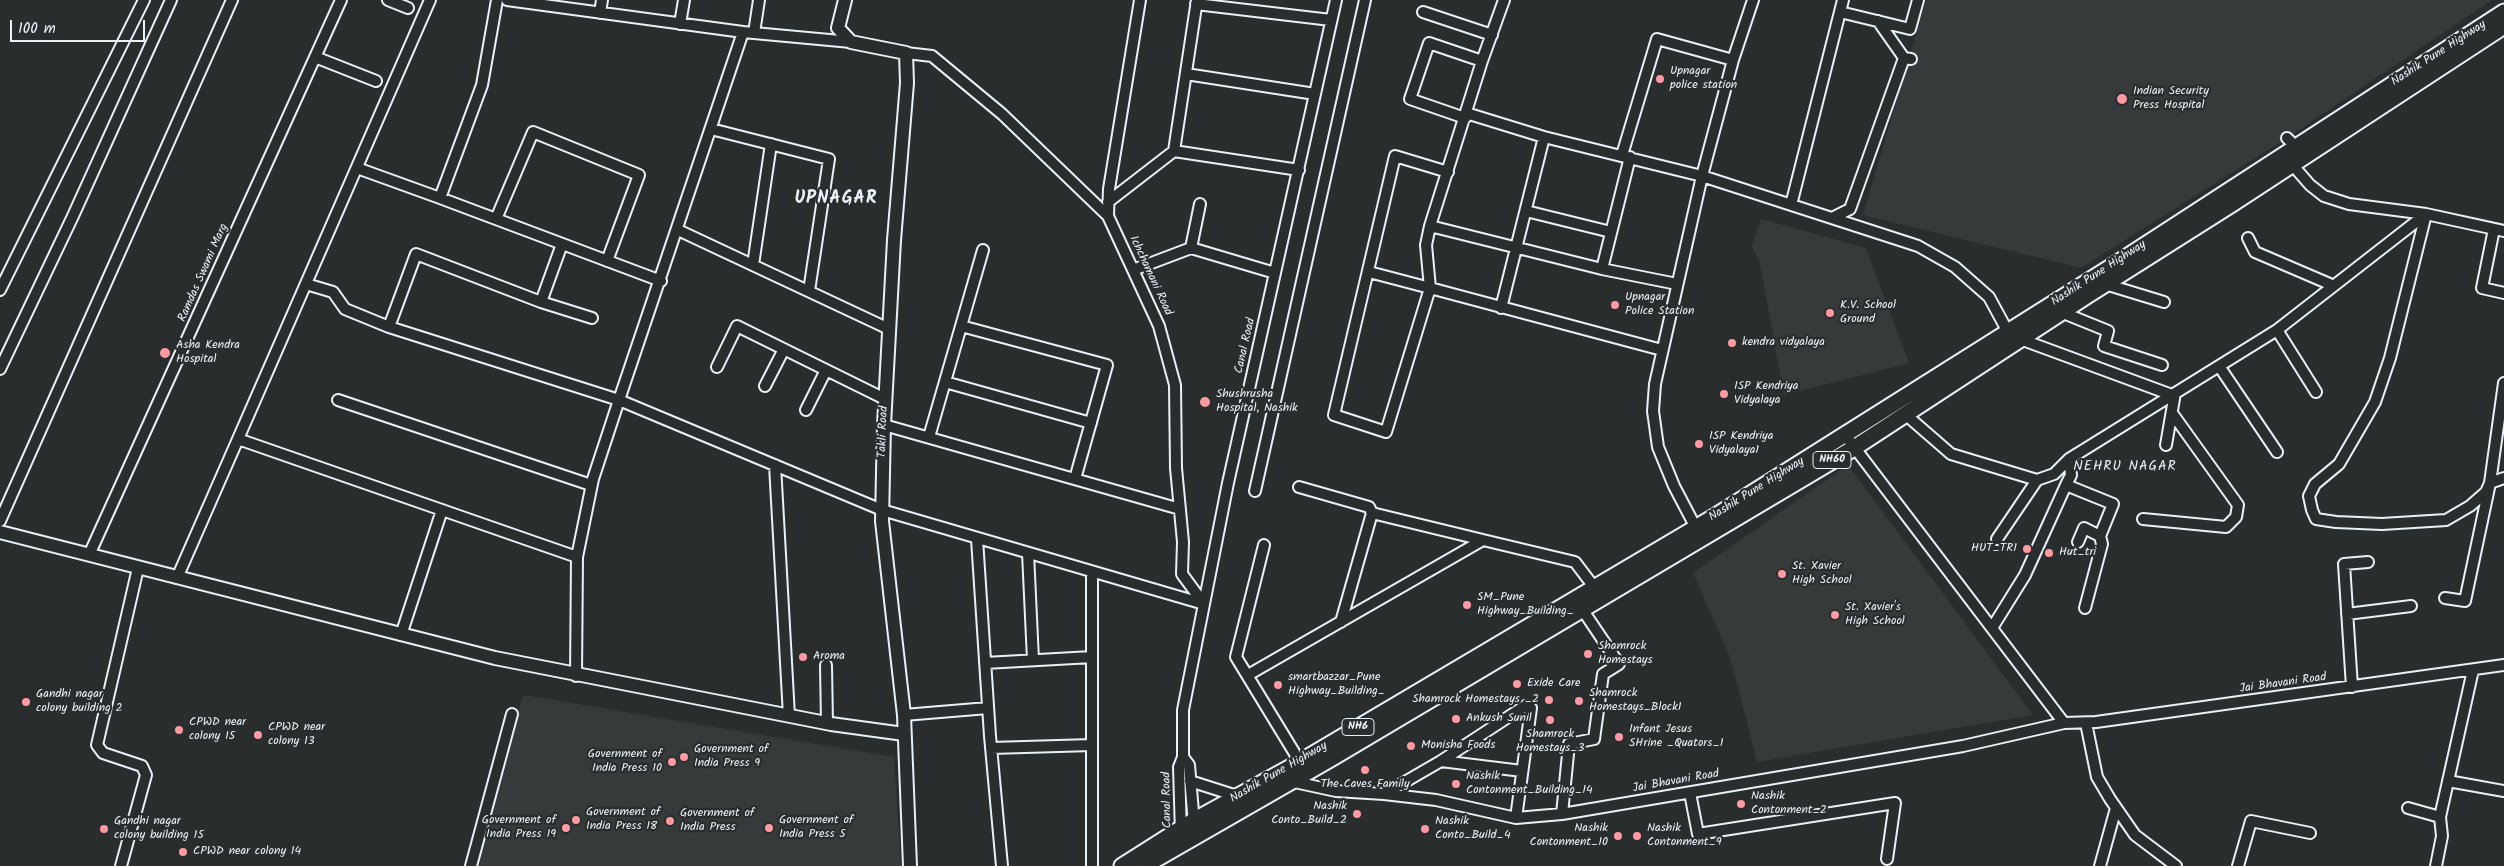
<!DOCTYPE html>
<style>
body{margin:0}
#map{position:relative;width:2504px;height:866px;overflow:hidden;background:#2a2d2e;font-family:Kalam,sans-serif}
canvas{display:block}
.scale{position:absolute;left:10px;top:20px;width:135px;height:22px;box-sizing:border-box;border:2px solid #e8f1f8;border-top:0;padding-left:6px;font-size:15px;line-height:18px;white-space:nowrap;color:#e8f1f8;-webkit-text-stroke:4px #2a2d2e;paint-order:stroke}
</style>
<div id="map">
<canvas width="2504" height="866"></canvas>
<div class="scale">100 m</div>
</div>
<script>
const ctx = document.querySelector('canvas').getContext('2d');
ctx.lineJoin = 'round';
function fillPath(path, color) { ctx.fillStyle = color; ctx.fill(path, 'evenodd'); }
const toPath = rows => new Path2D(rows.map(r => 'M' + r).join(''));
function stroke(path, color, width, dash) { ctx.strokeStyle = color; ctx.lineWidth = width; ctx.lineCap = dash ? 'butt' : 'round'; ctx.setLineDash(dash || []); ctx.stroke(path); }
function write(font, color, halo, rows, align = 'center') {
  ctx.font = font + ' Kalam,sans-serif'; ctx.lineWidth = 4.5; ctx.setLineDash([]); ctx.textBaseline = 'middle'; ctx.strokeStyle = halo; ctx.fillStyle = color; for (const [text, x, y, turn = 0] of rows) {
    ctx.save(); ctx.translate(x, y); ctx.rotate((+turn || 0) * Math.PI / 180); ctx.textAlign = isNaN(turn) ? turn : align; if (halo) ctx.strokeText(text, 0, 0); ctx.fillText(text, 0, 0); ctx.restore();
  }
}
fillPath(toPath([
 [1926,0,2492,0,2287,138,2081,268,1863,215],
 [1761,219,1866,248,1909,363,1784,395,1760,263,1752,246],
 [1848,465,2033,715,1757,762,1730,657,1693,573],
 [523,695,894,757,901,866,474,866]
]), '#363a3b');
const minor = toPath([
 [388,0,408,8],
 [507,0,743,32],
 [1197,0,1174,151,1299,170],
 [1504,0,1482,61,1430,226,1426,245,1430,288,1662,350],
 [1196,4,1331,20],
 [1423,12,1492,35],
 [1840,12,1910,29,1918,0],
 [600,13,602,0],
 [1878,21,1904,58,1911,59],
 [680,24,684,0],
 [754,33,759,0],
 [906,53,932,56,1002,114,1108,216,1159,326,1175,385,1176,468,1183,542,1182,574,1204,604],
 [315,57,376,81],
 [1186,74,1315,94],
 [1466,113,1544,137,1702,176,1918,246,1955,267,1989,297,2008,332],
 [1465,118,1410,99,1429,43,1482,61],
 [711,129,829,159,809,291],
 [2287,138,2299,150],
 [1622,155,1657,39,1733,60],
 [2290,162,2310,185,2324,196,2349,204,2426,214,2504,231],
 [357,168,440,198,482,85,497,0],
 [440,198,661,281],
 [1108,202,1174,151],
 [1791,205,1843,0],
 [1526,211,1611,232],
 [2426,214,2390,358,2375,402,2339,464,2315,484,2309,496,2312,510,2316,519,2336,522,2382,524,2446,520,2470,506,2486,492,2490,483,2504,478],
 [1108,216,1109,189,1140,0],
 [1832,218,1850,209,1904,58],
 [496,219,533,132,639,175,607,261],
 [1430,226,1602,269,1677,284],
 [2494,229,2482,288,2504,293],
 [678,230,889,329],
 [2248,238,2255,252,2332,285],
 [1191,248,1200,204],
 [753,265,771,144],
 [1602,269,1630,157],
 [1133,270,1191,248,1275,273],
 [1369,272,1430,288,1386,432,1334,415,1395,156,1448,172],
 [306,284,333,292,345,309,389,327,619,400,743,32,851,42],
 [2105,284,2164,302],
 [0,290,144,0],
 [541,302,592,318],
 [1501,308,1544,137],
 [2061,312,2108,331,2104,346,2162,365],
 [961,326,1107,365,1075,479],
 [389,327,416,254,541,302,562,244],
 [2277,330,2316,392],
 [2020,339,2172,395],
 [2219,366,2277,452],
 [717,367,737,326,885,399],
 [0,369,73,216,171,0],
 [945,382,1091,423],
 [765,386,784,349],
 [338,400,591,485],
 [806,410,826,370],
 [1905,414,1951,454,2037,480,2054,474,2069,459,2277,330,2426,214],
 [884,425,1180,509],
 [1845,435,2064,723,2096,722,2504,665],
 [929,437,983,250],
 [238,439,430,0],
 [2166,445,2175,393],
 [775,465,789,716],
 [2066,485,2071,475,2069,459],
 [1299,487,1369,507,1372,513],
 [1255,491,1365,0],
 [2143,519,2226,527,2236,517,2238,505,2172,413],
 [0,521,232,0],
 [1696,528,1674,486,1658,447,1653,411,1655,384,1702,176,1733,60,1753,0],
 [977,539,990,736,1002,866],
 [1997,539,2037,480],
 [2078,542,2084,528,2100,536],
 [1264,545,1236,657,1300,762],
 [1028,553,1033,660],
 [89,555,341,0],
 [577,557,593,479,619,400,882,510,1204,604],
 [177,578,238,439,577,557,576,676],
 [2445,598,2465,601,2490,483,2504,383],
 [2347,614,2411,606],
 [1341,622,1372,513,1483,540],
 [1992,628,2025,575,2066,485,2113,504,2100,536,2102,544,2085,608],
 [401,635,442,510],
 [985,663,1092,657],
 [826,665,827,724],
 [1248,675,1483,540,1575,562,1594,587],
 [2352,687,2344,564,2368,562],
 [904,715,988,708],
 [2086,723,2097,777,2110,799,2135,835,2176,866],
 [991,748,1092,745],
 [1183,757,1189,765,1194,824],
 [1441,761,1525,706,1528,706,1531,708,1516,818],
 [1190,781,1237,796],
 [1290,781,1336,791,1384,794,1436,800,1516,818,1562,814,1963,746,2064,723],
 [2448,781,2504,791],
 [1690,793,1698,834,1895,803,1887,859],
 [1384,794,1441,761,1522,771],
 [2408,808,2440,817],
 [1562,814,1569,744,1594,739,1603,674,1619,664,1582,609],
 [1181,834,1179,767,1183,757,1183,710,1228,483,1336,0],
 [121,866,146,775,142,766,103,753,97,745,138,568],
 [471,866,512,714],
 [1092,866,1092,572],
 [2100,866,2116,808],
 [2238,866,2251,821,2310,833],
 [2436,866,2442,836,2440,817,2473,670]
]);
const major = toPath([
 [845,0,838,28,851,42,906,53,907,83,894,240,884,425,882,521,904,715,910,866],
 [0,532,495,658,831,724,904,734]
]);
const highway = toPath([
 [1122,866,1193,821,1300,762,1714,517,2122,260,2504,12],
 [1144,866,1332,758,1854,448,2088,295,2232,204,2504,26]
]);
stroke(minor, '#e8f1f8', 14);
stroke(major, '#e8f1f8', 16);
stroke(highway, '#e8f1f8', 19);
stroke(minor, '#2a2d2e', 10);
stroke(major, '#2a2d2e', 12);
stroke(highway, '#2a2d2e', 15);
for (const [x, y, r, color] of [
 [1660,79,5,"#ff9aa2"],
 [2122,99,6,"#ff9aa2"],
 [1615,305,5,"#ff9aa2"],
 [1830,313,5,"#ff9aa2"],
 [1732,343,5,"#ff9aa2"],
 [165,353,6,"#ff9aa2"],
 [1724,394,5,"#ff9aa2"],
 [1205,402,6,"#ff9aa2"],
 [1699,444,5,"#ff9aa2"],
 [2027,549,5,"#ff9aa2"],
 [2049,553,5,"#ff9aa2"],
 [1782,574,5,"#ff9aa2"],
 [1467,605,5,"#ff9aa2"],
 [1835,615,5,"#ff9aa2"],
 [1588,654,5,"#ff9aa2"],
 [803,657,5,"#ff9aa2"],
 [1517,684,5,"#ff9aa2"],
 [1278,685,5,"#ff9aa2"],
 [1549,700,5,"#ff9aa2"],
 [1579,701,5,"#ff9aa2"],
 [26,702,5,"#ff9aa2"],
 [1456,719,5,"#ff9aa2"],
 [1550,720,5,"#ff9aa2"],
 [179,730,5,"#ff9aa2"],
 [258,735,5,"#ff9aa2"],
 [1619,737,5,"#ff9aa2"],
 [1411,746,5,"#ff9aa2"],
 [684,757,5,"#ff9aa2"],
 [672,762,5,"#ff9aa2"],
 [1365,770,5,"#ff9aa2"],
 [1456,784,5,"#ff9aa2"],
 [1741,804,5,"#ff9aa2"],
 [1357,814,5,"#ff9aa2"],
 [576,820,5,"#ff9aa2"],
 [670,821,5,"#ff9aa2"],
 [566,828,5,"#ff9aa2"],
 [769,828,5,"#ff9aa2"],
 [104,829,5,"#ff9aa2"],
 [1425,829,5,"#ff9aa2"],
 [1618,836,5,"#ff9aa2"],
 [1637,836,5,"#ff9aa2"],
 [183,852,5,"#ff9aa2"]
]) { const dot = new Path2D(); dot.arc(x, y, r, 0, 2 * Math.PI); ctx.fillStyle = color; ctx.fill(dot); stroke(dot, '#2a2d2e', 2); }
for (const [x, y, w] of [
 [1832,460,38],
 [1358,727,32]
]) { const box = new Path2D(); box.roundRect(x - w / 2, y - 8.5, w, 17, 4); ctx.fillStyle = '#2a2d2e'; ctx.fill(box); stroke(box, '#e8f1f8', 1); }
write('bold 11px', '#e8f1f8', null, [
 ["NH60",1832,460],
 ["NH6",1358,727]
]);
write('12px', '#e8f1f8', '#2a2d2e', [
 ["Nashik Pune Highway",2439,54,-33],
 ["Ramdas Swami Marg",204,273,-66],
 ["Nashik Pune Highway",2099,274,-33],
 ["Ichchamani Road",1150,276,65],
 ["Canal Road",1246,346,-77],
 ["Takli Road",884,432,-88],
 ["Nashik Pune Highway",1757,490,-32],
 ["Jai Bhavani Road",2283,684,-8],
 ["Nashik Pune Highway",1279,773,-30],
 ["Jai Bhavani Road",1676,782,-10],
 ["Canal Road",1168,800,-91]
]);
write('12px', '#e8f1f8', '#2a2d2e', [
 ["Upnagar",1670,72],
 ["police station",1670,86],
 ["Indian Security",2133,92],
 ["Press Hospital",2133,106],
 ["Upnagar",1625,298],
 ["Police Station",1625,312],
 ["K.V. School",1840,306],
 ["Ground",1840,320],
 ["kendra vidyalaya",1742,343],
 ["Asha Kendra",176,346],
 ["Hospital",176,360],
 ["ISP Kendriya",1734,387],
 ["Vidyalaya",1734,401],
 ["Shushrusha",1216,395],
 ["Hospital, Nashik",1216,409],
 ["ISP Kendriya",1709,437],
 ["Vidyalaya1",1709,451],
 ["HUT_TRI",2017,549,"right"],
 ["Hut_tri",2059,553],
 ["St. Xavier",1792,567],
 ["High School",1792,581],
 ["SM_Pune",1477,598],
 ["Highway_Building_",1477,612],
 ["St. Xavier's",1845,608],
 ["High School",1845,622],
 ["Shamrock",1598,647],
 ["Homestays",1598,661],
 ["Aroma",813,657],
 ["smartbazzar_Pune",1288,678],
 ["Highway_Building_",1288,692],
 ["Exide Care",1527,684],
 ["Shamrock",1589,694],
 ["Homestays_Block1",1589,708],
 ["Gandhi nagar",36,695],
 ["colony building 2",36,709],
 ["Shamrock Homestays _2",1539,700,"right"],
 ["Ankush Sunil",1466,719],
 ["CPWD near",189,723],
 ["colony 15",189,737],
 ["CPWD near",268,728],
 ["colony 13",268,742],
 ["Infant Jesus",1629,730],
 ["SHrine _Quators_1",1629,744],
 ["Shamrock",1550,735,"center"],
 ["Homestays_3",1550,749,"center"],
 ["Monisha Foods",1421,746],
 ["Government of",694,750],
 ["India Press 9",694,764],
 ["Government of",662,755,"right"],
 ["India Press 10",662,769,"right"],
 ["Nashik",1466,777],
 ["Contonment_Building_14",1466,791],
 ["The Caves Family",1365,785,"center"],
 ["Nashik",1751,797],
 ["Contonment_2",1751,811],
 ["Nashik",1347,807,"right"],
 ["Conto_Build_2",1347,821,"right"],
 ["Government of",586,813],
 ["India Press 18",586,827],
 ["Government of",680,814],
 ["India Press",680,828],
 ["Government of",556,821,"right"],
 ["India Press 19",556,835,"right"],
 ["Government of",779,821],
 ["India Press 5",779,835],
 ["Gandhi nagar",114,822],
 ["colony building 15",114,836],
 ["Nashik",1435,822],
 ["Conto_Build_4",1435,836],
 ["Nashik",1608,829,"right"],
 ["Contonment_10",1608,843,"right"],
 ["Nashik",1647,829],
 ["Contonment_9",1647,843],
 ["CPWD near colony 14",193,852]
], 'left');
ctx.letterSpacing = '1px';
write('14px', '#e8f1f8', '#2a2d2e', [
 ["NEHRU NAGAR",2125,468]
]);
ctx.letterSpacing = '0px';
ctx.letterSpacing = '1px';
write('bold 18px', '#e8f1f8', '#2a2d2e', [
 ["UPNAGAR",836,200]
]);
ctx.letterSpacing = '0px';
</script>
